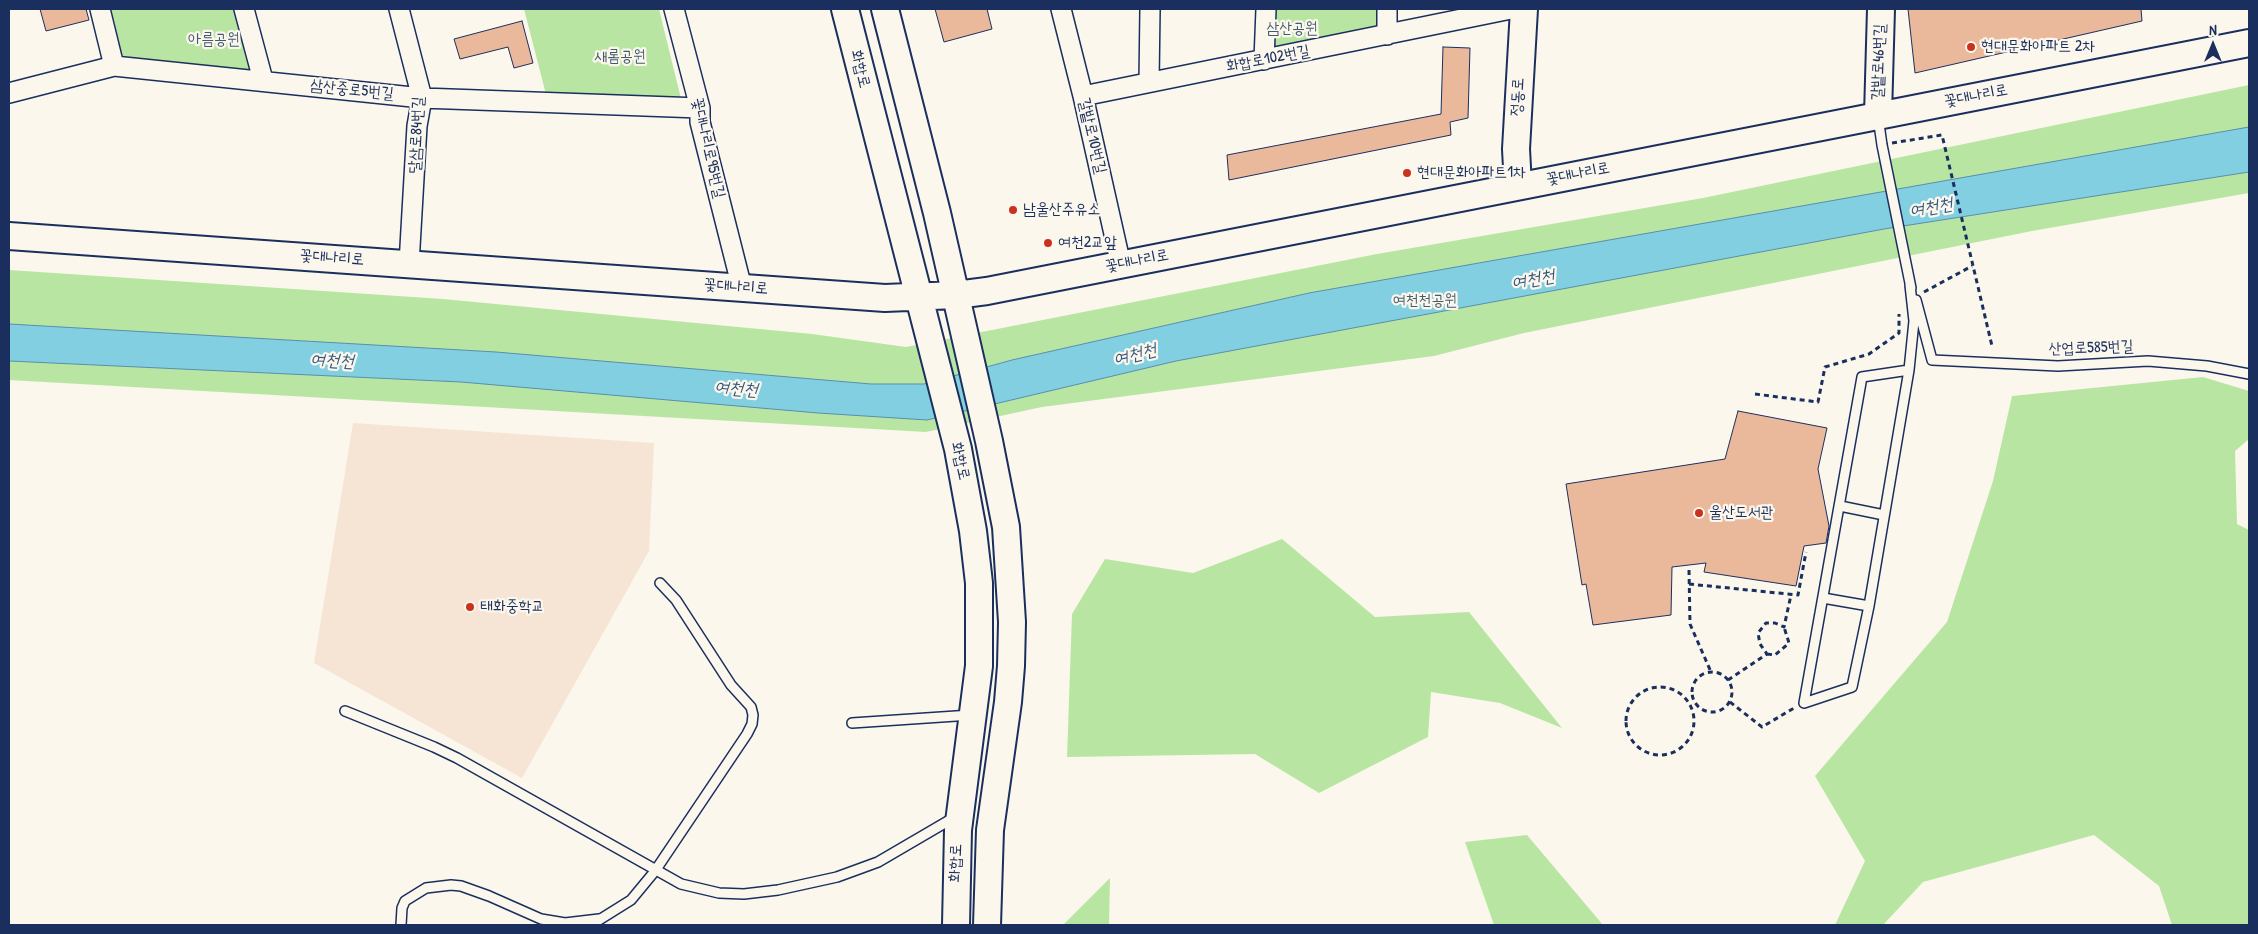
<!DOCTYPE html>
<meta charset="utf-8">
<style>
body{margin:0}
#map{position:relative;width:2258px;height:934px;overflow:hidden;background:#fbf7ec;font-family:"Patrick Hand",sans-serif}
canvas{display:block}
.frame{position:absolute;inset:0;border:10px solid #1b2f5e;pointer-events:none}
.north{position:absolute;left:2188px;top:20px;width:50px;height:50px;-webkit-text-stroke:4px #fbf7ec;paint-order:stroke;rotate:0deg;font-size:14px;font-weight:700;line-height:20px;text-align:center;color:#1b2f5e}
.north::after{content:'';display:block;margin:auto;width:18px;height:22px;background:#1b2f5e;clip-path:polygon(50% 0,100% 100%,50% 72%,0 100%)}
</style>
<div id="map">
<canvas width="2258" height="934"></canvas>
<div class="frame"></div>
<div class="north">N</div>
</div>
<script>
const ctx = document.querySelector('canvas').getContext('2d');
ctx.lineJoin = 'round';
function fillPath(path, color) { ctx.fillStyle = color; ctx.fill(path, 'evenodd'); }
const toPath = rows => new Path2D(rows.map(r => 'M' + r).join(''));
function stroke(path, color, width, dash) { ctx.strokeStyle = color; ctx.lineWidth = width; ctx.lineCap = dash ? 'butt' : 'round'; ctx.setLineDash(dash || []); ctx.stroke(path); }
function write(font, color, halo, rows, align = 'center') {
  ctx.font = font + ' "Patrick Hand","Poor Story",sans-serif'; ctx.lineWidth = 4.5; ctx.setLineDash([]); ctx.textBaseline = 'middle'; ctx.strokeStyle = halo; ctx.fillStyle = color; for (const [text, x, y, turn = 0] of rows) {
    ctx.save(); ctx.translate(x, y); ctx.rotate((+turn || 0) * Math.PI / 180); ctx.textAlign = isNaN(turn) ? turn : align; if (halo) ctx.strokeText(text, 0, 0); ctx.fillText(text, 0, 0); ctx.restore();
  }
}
fillPath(toPath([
 [353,423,654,443,649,551,522,778,314,663]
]), '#f6e4d4');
fillPath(toPath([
 [100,9,244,9,261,73,114,66],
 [524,9,659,9,683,107,548,102],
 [1272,9,1382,9,1381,31,1271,54],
 [2249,85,2249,193,2032,231,1524,333,1434,356,1042,407,926,432,9,380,9,270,443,299,812,334,906,347,1377,254,1703,198],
 [2203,377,2249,391,2249,439,2235,451,2237,524,2249,530,2249,925,2172,925,2159,886,2094,835,1923,882,1883,925,1835,925,1865,861,1815,776,1947,622,1993,481,2012,396],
 [1282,539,1375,617,1469,612,1562,728,1500,703,1431,692,1428,737,1319,793,1255,754,1067,757,1072,614,1105,559,1193,573],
 [1527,835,1603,925,1494,925,1465,842],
 [1110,878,1109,925,1063,925]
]), '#b9e5a3');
const water = toPath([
 [2249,127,2249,172,1884,229,1176,361,927,420,818,413,461,382,9,361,9,324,496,352,871,384,924,384,1012,360,1309,293,2249,127]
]);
fillPath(water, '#82cfe1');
stroke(water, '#598fad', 1);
const building = toPath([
 [40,9,86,9,89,20,46,31,40,9],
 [935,9,987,9,992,29,944,42,935,9],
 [1908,9,2141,9,2142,21,1915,73,1908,9],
 [522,21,533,63,514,68,508,47,460,59,454,39,522,21],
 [1443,47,1470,48,1468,118,1450,122,1451,135,1229,180,1227,155,1441,114,1443,47],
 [1738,411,1827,428,1818,469,1829,526,1826,543,1804,546,1796,586,1704,572,1706,563,1672,567,1671,615,1593,625,1586,584,1582,585,1566,484,1725,459,1738,411]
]);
fillPath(building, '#eab89b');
stroke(building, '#1b2f5e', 1);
const lane = toPath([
 [1878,117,1882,145,1911,288],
 [1916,300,1932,360,2058,366,2148,361,2207,366,2249,374],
 [1909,370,1869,606,1852,687,1804,703,1862,377,1909,370,1914,321,1910,285],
 [1840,506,1884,515],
 [1823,598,1869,606],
 [345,711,434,747,457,758,681,884,719,893,744,894,778,890,837,877,878,862,955,817],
 [852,723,971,715],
 [401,925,402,908,405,901,426,888,451,885,461,886,489,896,541,919,565,923,599,919],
 [591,925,631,900,655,871,747,734,752,724,753,715,751,707,731,685,676,600,660,583]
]);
const street = toPath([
 [100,9,114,66],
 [244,9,263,80],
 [399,9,422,98,417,126,409,264],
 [674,9,700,108,700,122,742,288],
 [1061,9,1083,96,1121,265],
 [1387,35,1387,9],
 [1264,60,1266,9],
 [1149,82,1150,9],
 [9,93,114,66,422,98,700,108],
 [1083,96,1511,9]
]);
const secondary = toPath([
 [845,9,958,449,973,531,979,583,979,666,958,830,956,925],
 [885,9,937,213,989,441,1006,527,1012,622,1011,666,1008,702,990,830,987,925],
 [1878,115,1881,9],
 [1518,186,1516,149,1524,9],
 [9,236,885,298,956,295,987,291,2249,43]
]);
stroke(lane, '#1b2f5e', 12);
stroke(street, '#1b2f5e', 22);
stroke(secondary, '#1b2f5e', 30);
stroke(toPath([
 [1892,143,1942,135,1992,346],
 [1924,292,1972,266],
 [1755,394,1818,402,1825,367,1869,354,1899,333,1899,314],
 [1689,570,1690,624,1711,672],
 [1689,584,1798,595,1806,552],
 [1767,654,1775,655,1789,643,1784,627],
 '1692 692a20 20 0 1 1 40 0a20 20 0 1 1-40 0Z',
 [1728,680,1767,654,1760,644,1758,633,1766,623,1775,623,1784,627,1791,595],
 '1626 721a34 34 0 1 1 68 0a34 34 0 1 1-68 0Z',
 [1730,702,1762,727,1794,708]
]), '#1b2f5e', 3, [5, 4]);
stroke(lane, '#fbf7ec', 9);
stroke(street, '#fbf7ec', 19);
stroke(secondary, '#fbf7ec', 26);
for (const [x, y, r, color] of [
 [1971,47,5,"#c8321e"],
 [1407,173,5,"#c8321e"],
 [1013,210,5,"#c8321e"],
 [1048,243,5,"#c8321e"],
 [1699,513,5,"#c8321e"],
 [470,607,5,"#c8321e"]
]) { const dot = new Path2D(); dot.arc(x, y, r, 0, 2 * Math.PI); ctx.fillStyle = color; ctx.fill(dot); stroke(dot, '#fbf7ec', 2); }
write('16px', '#425c6f', '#fbf7ec', [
 ["삼산공원",1292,29],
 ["아름공원",214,40],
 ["새롬공원",620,57],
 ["여천천공원",1425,301]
]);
write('16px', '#1b2f5e', '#fbf7ec', [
 ["현대문화아파트 2차",1981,47],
 ["현대문화아파트1차",1417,173],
 ["남울산주유소",1023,210],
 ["여천2교앞",1058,243],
 ["울산도서관",1709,513],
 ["태화중학교",480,607]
], 'left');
write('16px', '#1b2f5e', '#fbf7ec', [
 ["화합로102번길",1268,59,-11],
 ["갈밭로46번길",1879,62,-88],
 ["화합로",860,69,76],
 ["삼산중로5번길",352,90,6],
 ["꽃대나리로",1976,96,-11],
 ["정동로",1518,97,-87],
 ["달삼로84번길",417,135,-87],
 ["갈밭로10번길",1092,136,77],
 ["꽃대나리로95번길",708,148,77],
 ["꽃대나리로",1578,174,-11],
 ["꽃대나리로",332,258,4],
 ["꽃대나리로",1137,261,-11],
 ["꽃대나리로",736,287,4],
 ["산업로585번길",2091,348,-2],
 ["화합로",960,461,77],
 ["화합로",956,863,-88]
]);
write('italic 18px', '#35577f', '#fbf7ec', [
 ["여천천",1931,208,-10],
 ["여천천",1533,280,-10],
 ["여천천",1135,355,-14],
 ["여천천",332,361,3],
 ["여천천",736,389,5]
]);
</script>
